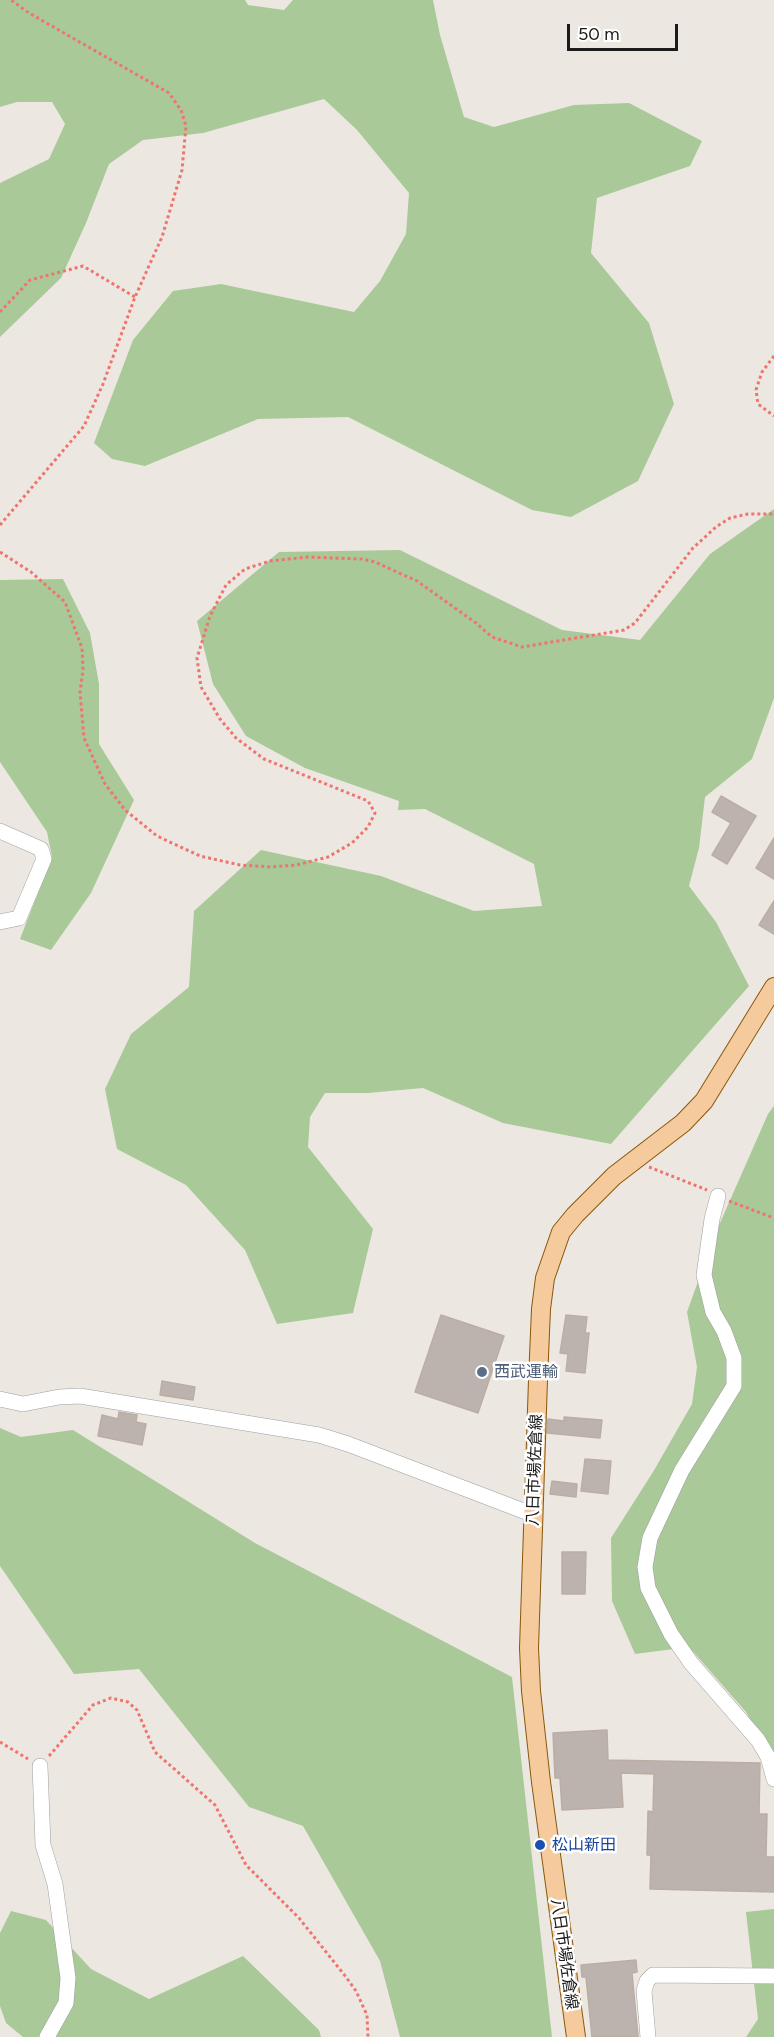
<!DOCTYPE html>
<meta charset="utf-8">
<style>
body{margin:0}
#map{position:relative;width:774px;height:2037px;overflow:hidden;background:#ece8e1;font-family:Figtree,sans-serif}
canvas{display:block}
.scale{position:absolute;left:567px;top:24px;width:111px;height:27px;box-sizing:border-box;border:3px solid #1b1b1b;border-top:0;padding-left:8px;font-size:18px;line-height:21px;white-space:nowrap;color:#1b1b1b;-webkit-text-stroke:4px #fff;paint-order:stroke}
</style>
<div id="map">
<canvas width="774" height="2037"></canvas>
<div class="scale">50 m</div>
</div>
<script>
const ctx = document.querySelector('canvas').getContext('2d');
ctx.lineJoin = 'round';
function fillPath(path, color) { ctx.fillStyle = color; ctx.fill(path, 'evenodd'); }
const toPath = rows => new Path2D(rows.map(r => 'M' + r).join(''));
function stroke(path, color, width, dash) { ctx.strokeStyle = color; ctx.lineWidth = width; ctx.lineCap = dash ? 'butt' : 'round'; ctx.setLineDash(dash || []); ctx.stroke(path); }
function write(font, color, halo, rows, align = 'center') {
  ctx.font = font + ' Figtree,"Noto Sans JP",sans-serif'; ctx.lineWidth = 5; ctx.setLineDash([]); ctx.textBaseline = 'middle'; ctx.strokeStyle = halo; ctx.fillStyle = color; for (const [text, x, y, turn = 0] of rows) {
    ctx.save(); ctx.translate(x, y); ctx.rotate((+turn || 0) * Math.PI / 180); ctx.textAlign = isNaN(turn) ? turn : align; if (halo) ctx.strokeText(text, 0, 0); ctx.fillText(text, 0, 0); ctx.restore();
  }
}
fillPath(toPath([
 [0,0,245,0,248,5,284,10,293,0,433,0,440,35,464,117,494,127,574,105,629,103,702,141,690,166,597,198,591,253,649,323,674,404,638,481,571,517,532,510,348,417,258,419,145,466,112,459,94,443,133,340,173,291,221,284,354,312,380,281,406,234,409,193,357,130,324,99,203,133,143,140,109,164,86,223,61,278,0,337,0,183,49,159,65,124,52,102,17,102,0,107],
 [774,509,774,698,752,759,705,797,699,848,689,886,716,922,749,986,611,1144,503,1123,423,1088,368,1093,325,1093,310,1117,308,1147,373,1229,353,1313,277,1324,245,1250,186,1185,117,1149,105,1089,131,1034,189,987,194,911,261,850,381,876,474,911,542,906,534,864,425,809,398,810,399,801,305,768,246,736,213,684,197,621,279,552,400,550,562,630,640,640,710,554],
 [63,579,90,633,99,684,99,744,134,800,91,893,51,950,20,939,52,857,47,832,0,762,0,580],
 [774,1106,774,1761,746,1712,689,1647,635,1654,612,1601,611,1538,653,1472,692,1404,697,1367,687,1312,716,1232,768,1114],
 [0,1428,21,1437,73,1430,255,1543,512,1677,552,2037,400,2037,380,1961,303,1826,249,1807,139,1669,74,1674,0,1566],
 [774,1909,774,2037,746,2037,758,2019,746,1912],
 [11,1911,46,1920,91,1969,149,1999,243,1956,319,2030,321,2037,23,2037,6,2023,0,2006,0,1933]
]), '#a9c998');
const building = toPath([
 [721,796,756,816,727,864,712,855,731,823,712,812,721,796],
 [774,838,774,879,756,868,774,838],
 [774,901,774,934,759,925,774,901],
 [441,1315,504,1336,478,1413,415,1392,441,1315],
 [566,1315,587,1317,585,1333,589,1333,585,1373,566,1371,568,1354,560,1353,566,1315],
 [162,1381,195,1387,193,1400,160,1395,162,1381],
 [119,1412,137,1415,136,1422,146,1424,142,1445,98,1436,102,1415,118,1419,119,1412],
 [564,1417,602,1420,600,1438,547,1433,548,1419,564,1421,564,1417],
 [585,1459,611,1461,608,1494,581,1491,585,1459],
 [552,1481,577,1484,576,1497,550,1494,552,1481],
 [562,1552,586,1552,585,1594,562,1594,562,1552],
 [607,1730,608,1760,760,1763,759,1814,767,1814,766,1857,774,1857,774,1892,650,1889,651,1855,647,1855,648,1811,653,1812,654,1774,621,1773,623,1807,562,1810,560,1778,555,1778,553,1733,607,1730],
 [636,1960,637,1972,632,1973,638,2037,592,2037,586,1977,582,1977,581,1965,636,1960]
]);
fillPath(building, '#bcb3ae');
stroke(building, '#bcada4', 1.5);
const minor = toPath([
 [0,831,41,849,44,859,19,918,0,922],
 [718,1196,712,1219,704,1275,713,1312,724,1331,734,1358,734,1386,682,1470,650,1538,645,1567,648,1588,671,1634,691,1663,758,1740,768,1757,774,1779],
 [0,1399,23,1404,59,1397,80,1396,319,1435,348,1444,534,1515],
 [40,1766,43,1845,55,1884,68,1978,66,2003,47,2037],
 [648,2037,644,1991,647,1981,653,1975,774,1976]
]);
const major = toPath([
 [576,2037,541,1782,531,1691,529,1648,538,1380,541,1309,545,1278,561,1232,575,1215,614,1176,683,1123,704,1101,774,987]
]);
stroke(minor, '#9f9f9f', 16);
stroke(major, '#88570a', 20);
stroke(toPath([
 [0,312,30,280,83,266,135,297],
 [774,356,762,372,756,390,758,404,774,416],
 [0,525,84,426,103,384,135,297,162,237,182,170,186,126,181,110,169,93,29,13,11,0],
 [0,552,31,572,65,602,82,648,83,670,80,692,84,738,105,784,125,810,157,836,200,856,240,865,271,867,296,865,328,857,352,843,368,827,375,813,368,801,264,759,236,738,220,719,201,687,197,658,210,616,226,585,245,569,270,561,307,557,362,559,375,562,417,581,476,623,492,637,522,647,624,630,635,623,693,548,716,527,730,518,748,514,774,514],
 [649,1167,707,1190],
 [729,1201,774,1218],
 [0,1742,28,1759],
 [49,1756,93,1705,111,1698,128,1702,137,1710,155,1752,215,1805,246,1865,299,1918,346,1977,356,1991,367,2015,368,2037]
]), '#f0746e', 3, [3, 3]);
stroke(minor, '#fff', 15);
stroke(major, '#f5ca9d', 18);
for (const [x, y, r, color] of [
 [482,1372,6,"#5c6f8a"],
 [540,1845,6,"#1a4fb4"]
]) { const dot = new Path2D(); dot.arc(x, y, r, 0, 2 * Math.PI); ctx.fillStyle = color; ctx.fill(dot); stroke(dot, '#fff', 2); }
write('16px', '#4e5e75', '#fff', [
 ["西武運輸",494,1372]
], 'left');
write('16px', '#1b1b1b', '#fff', [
 ["八日市場佐倉線",535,1470,-88],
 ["八日市場佐倉線",564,1954,82]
]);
write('16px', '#164399', '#fff', [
 ["松山新田",552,1845]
], 'left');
</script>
